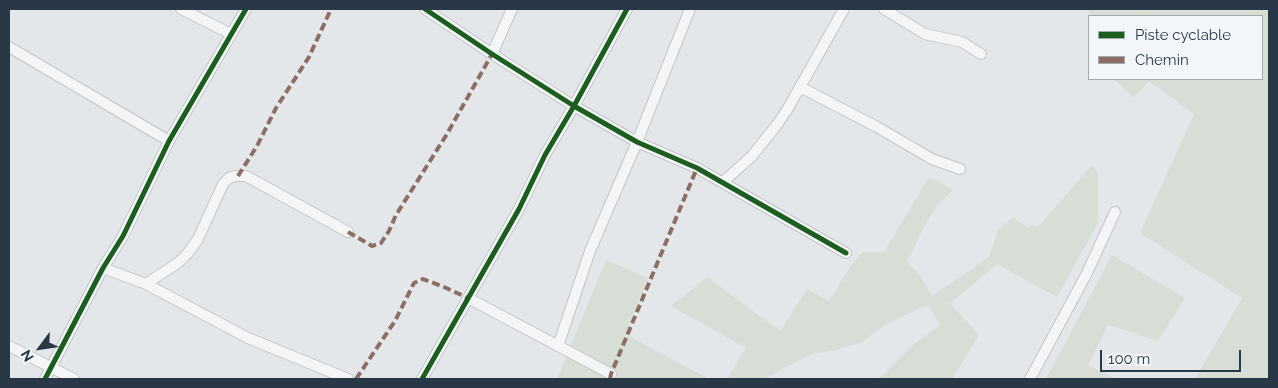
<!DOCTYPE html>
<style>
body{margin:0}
#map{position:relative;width:1278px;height:388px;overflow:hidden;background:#e4e7ea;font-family:Raleway,sans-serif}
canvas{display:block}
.frame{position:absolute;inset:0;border:10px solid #293846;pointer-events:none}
.legend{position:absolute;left:1088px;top:15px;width:175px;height:65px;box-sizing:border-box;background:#f2f6f9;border:1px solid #a2aab1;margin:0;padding:6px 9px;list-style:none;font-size:15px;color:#293846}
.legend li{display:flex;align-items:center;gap:10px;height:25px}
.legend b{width:25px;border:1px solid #a2aab1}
.north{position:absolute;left:15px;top:323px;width:50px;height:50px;-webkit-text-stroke:4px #f2f6f9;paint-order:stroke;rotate:239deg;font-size:14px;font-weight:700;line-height:20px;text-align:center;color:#293846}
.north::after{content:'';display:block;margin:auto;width:18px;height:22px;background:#293846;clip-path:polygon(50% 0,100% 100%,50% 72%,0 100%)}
.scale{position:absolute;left:1100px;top:350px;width:141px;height:22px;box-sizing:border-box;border:2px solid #293846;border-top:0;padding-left:6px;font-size:15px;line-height:18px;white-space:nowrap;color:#293846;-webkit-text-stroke:4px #f2f6f9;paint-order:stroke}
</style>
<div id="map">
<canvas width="1278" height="388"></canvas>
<div class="frame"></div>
<ul class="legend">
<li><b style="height:6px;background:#1b5e20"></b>Piste cyclable</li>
<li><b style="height:6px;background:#8d6e63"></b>Chemin</li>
</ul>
<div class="north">N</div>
<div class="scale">100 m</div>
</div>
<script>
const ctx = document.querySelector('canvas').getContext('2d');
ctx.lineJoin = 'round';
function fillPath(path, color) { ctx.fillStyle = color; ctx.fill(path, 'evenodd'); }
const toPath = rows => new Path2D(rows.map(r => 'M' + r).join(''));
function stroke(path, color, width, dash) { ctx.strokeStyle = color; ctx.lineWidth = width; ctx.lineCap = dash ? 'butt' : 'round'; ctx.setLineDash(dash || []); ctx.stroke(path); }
fillPath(toPath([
 [1088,9,1142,9,1146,11,1148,9,1269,9,1269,379,1195,379,1242,298,1140,233,1194,114,1149,81,1134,98,1114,79,1262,79,1262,16,1093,16,1087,10],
 [1092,165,1098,173,1098,223,1057,297,997,264,950,303,979,335,952,379,877,379,884,374,913,345,940,325,928,305,886,324,862,342,836,350,816,353,786,367,766,379,727,379,746,348,671,306,707,277,780,331,807,289,829,301,854,261,863,252,884,252,929,177,953,190,937,205,924,227,907,262,919,274,932,296,989,257,998,230,1013,217,1028,228,1032,225,1038,227],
 [1112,255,1185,298,1158,341,1108,325,1088,365,1117,379,1046,379],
 [606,260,648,278,625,334,709,379,557,379]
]), '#d6ded5');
const street = toPath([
 [181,9,231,34],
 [425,9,492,54,574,106,637,142,697,168,846,253],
 [884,9,925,34,962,42,981,54],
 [9,47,169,141],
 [492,54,512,9],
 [800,87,877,127,932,159,960,169],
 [723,182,751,157,776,126,787,110,844,9],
 [103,268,146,284,248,338,348,379],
 [146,284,179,262,188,253,198,239,223,184,229,178,235,176,246,176,348,232],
 [468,298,611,374],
 [9,346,74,379],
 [558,346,590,251,637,142,690,9],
 [45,379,103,268,123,236,169,141,246,9],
 [422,379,519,209,545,155,574,106,627,9],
 [1030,379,1087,273,1115,212]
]);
stroke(street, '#c2c5c8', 12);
stroke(street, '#f4f5f7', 10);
stroke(toPath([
 [238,176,257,146,276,108,309,57,331,9],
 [348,232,372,246,381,243,389,231,396,215,447,134,492,54],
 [356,379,395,321,414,283,423,279,444,287,468,298],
 [610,379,611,374,697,168]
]), '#8d6e63', 4, [8, 4]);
stroke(toPath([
 [425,9,492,54,574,106,637,142,697,168,846,253],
 [45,379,103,268,123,236,169,141,246,9],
 [422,379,519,209,545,155,574,106,627,9]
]), '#1b5e20', 5);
</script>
